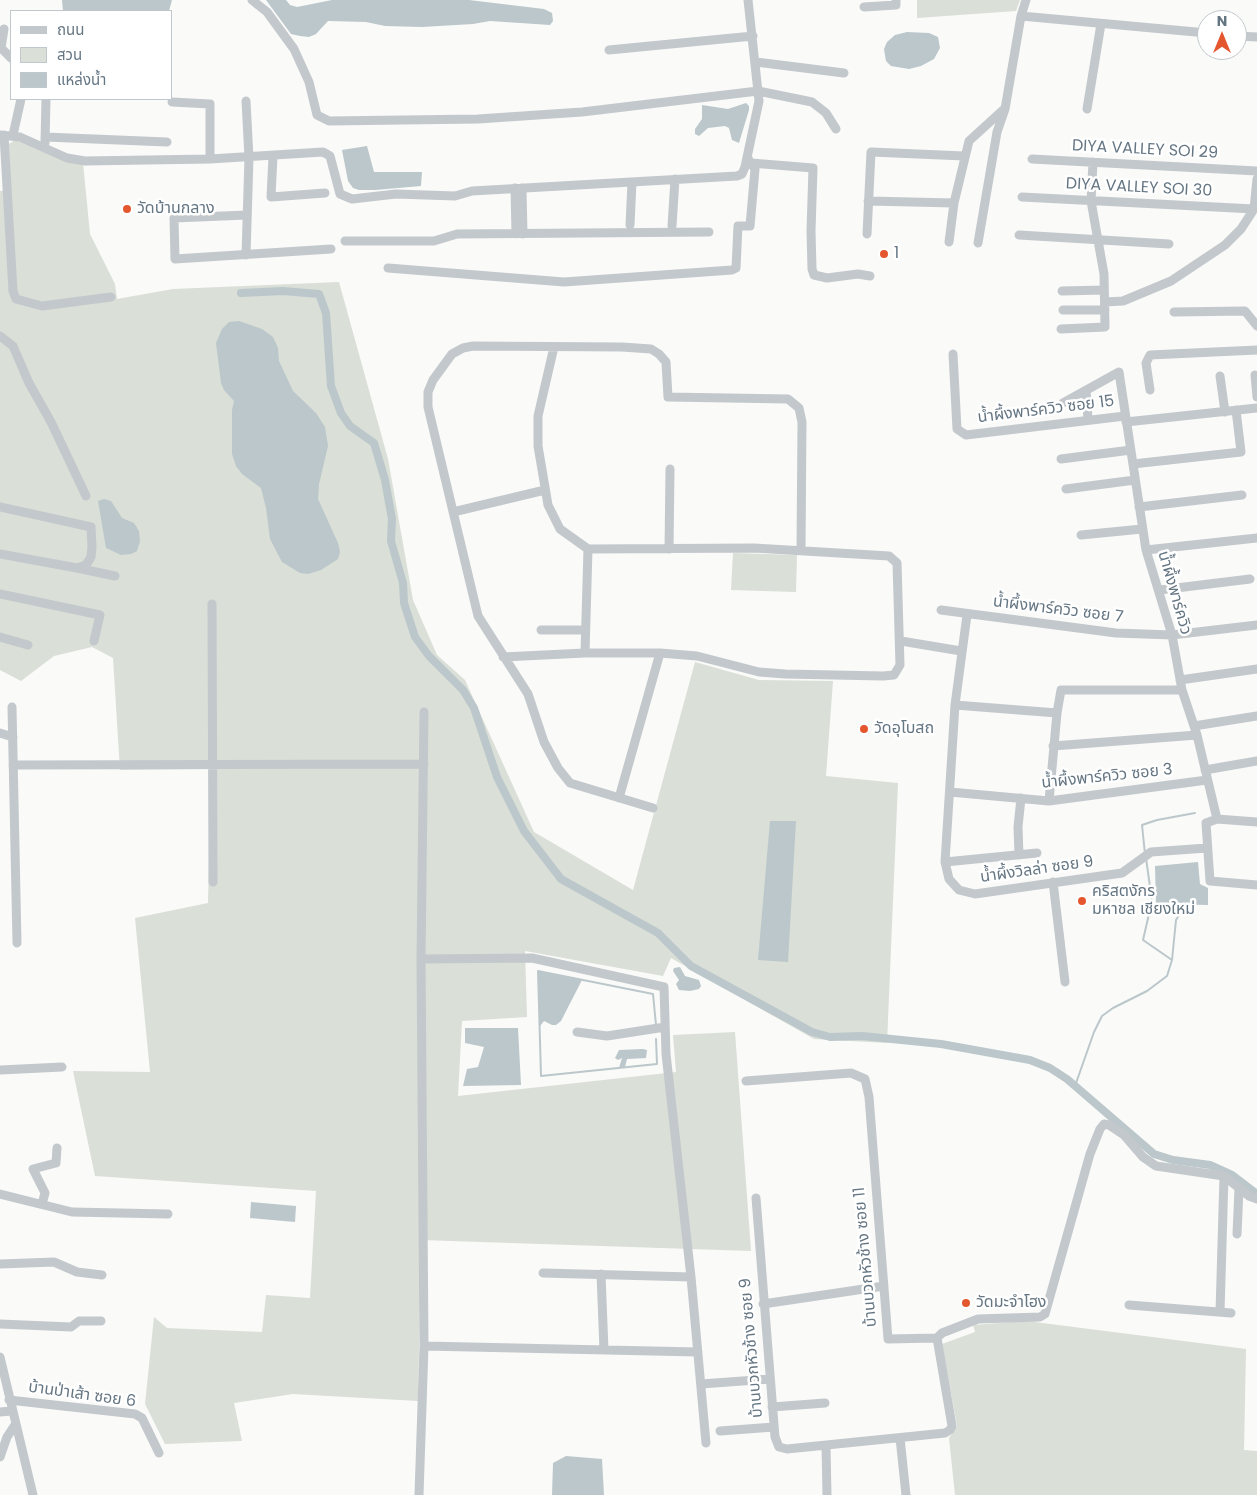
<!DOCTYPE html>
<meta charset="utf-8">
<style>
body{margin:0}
#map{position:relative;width:1257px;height:1495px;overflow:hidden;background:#fafaf8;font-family:Poppins,"Noto Sans Thai",sans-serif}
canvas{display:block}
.legend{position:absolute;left:10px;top:10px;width:162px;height:90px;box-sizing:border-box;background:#fff;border:1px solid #c1c8cd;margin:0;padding:6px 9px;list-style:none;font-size:15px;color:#657683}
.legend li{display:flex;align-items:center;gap:10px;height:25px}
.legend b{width:25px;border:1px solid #c1c8cd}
.north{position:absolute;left:1197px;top:10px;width:50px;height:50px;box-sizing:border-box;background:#fff;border:1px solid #c1c8cd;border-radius:50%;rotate:0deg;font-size:14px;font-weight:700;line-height:20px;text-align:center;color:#657683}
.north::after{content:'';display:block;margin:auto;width:18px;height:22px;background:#e4572e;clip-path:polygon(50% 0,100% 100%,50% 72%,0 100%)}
</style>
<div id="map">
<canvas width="1257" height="1495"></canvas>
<ul class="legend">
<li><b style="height:6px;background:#c3c8cc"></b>ถนน</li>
<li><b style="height:14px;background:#dadfd7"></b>สวน</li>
<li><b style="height:14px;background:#bbc7cb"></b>แหล่งน้ำ</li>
</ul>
<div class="north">N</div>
</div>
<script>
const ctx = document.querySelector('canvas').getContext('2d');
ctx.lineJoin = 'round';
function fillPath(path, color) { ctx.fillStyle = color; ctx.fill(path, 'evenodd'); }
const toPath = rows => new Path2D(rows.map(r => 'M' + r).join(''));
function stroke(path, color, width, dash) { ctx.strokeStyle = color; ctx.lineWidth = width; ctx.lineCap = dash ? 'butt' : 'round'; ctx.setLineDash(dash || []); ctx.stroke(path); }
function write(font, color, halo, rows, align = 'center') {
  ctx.font = font + ' Poppins,"Noto Sans Thai",sans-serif'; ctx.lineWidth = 5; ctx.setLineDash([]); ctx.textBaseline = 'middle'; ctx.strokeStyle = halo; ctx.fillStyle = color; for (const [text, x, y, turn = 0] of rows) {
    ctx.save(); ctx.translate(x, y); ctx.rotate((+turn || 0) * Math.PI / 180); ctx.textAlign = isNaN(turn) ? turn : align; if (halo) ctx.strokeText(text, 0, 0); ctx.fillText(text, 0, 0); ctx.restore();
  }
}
fillPath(toPath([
 [917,0,1020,0,1016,11,917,18],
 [15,140,83,163,90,234,115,284,117,299,173,289,339,282,388,459,413,600,437,655,465,680,534,832,633,890,695,662,759,680,833,681,826,776,898,783,887,1043,814,1039,671,958,663,976,525,951,527,1017,462,1021,458,1096,676,1072,673,1035,735,1032,751,1251,421,1240,418,1401,293,1394,234,1403,242,1441,165,1444,145,1404,154,1317,167,1328,262,1332,266,1295,310,1298,316,1191,95,1176,73,1071,150,1072,135,918,208,903,211,769,120,770,113,658,92,647,54,656,21,681,0,670,0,191,10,190,9,144],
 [733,553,797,555,796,592,731,590],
 [1027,1321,1246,1349,1244,1450,1257,1451,1257,1495,955,1495,949,1438,957,1426,942,1344,975,1332,973,1325]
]), '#dadfd7');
fillPath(toPath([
 [62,0,172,0,169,11,63,11],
 [266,0,286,0,290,5,297,7,332,0,469,0,544,9,552,13,553,21,550,25,490,21,473,24,422,27,385,26,366,22,328,21,316,34,309,37,300,36,291,34],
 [907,32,929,33,938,37,940,48,934,59,921,66,909,69,891,66,886,61,884,49,887,42,895,35],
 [746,103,749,106,749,110,739,143,732,140,729,128,725,126,708,128,699,136,695,134,695,129,702,119,702,105,728,109],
 [367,146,374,172,422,172,421,186,375,190,359,190,353,188,348,181,342,150],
 [239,321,262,329,273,337,278,348,279,361,293,391,316,413,325,427,328,446,319,484,318,499,338,543,340,552,338,559,321,570,308,574,300,573,282,562,270,539,266,508,261,488,242,474,236,466,232,454,232,410,234,401,224,390,221,383,216,343,222,329,229,322],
 [104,499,111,501,122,518,134,523,139,531,140,541,137,551,131,554,121,555,106,548,98,501],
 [770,821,796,821,788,962,758,960],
 [1198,862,1200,884,1208,888,1208,905,1156,904,1155,866],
 [680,967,685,976,699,980,701,986,699,989,690,991,679,990,676,984,679,980,673,971,674,968],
 [538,971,582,980,561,1021,556,1025,552,1025,544,1021,540,1026],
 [465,1028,518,1028,521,1085,463,1086,467,1069,478,1067,484,1047,465,1043],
 [643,1049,647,1050,646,1058,627,1059,625,1067,619,1068,622,1058,618,1060,615,1058,619,1050],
 [251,1202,296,1206,295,1222,250,1218],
 [566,1456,602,1459,604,1495,552,1495,553,1463]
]), '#bbc7cb');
stroke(toPath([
 [1145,854,1142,825,1157,820,1195,813],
 [1146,858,1152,901,1143,940,1172,960],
 [656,1025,653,994,538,971,541,1076,657,1064,656,1039],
 [1075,1086,1094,1032,1102,1016,1113,1008,1147,991,1167,976,1172,960,1176,920,1186,904]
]), '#bbc7cb', 2);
stroke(toPath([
 [241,293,283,291,319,294,326,313,331,386,341,413,350,426,374,443,385,480,392,519,391,541,403,583,404,603,415,637,429,656,463,690,474,708,497,777,524,831,561,879,658,933,691,966,812,1032,830,1037,862,1036,941,1044,1030,1060,1050,1068,1067,1079,1154,1154,1173,1160,1210,1165,1232,1175,1257,1194]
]), '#bbc7cb', 8);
stroke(toPath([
 [252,0,267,12,294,49,309,82,317,115,329,121,478,119,582,112,758,91,812,102,826,113,836,129],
 [864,7,896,5,896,0],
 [1021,16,1207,33],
 [4,29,1,48,11,58],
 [1237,36,1257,37],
 [609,50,753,36],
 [756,62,844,73],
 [172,102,210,104,210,159],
 [1087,109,1101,24],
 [0,135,20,137,67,158,85,161,210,159,323,152,330,156,340,194,352,199,396,194,455,196,472,191,737,176,742,174,745,167,759,101,748,0],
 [4,135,13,291,16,299,42,306,111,297],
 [13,135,21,99],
 [45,137,167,142],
 [45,143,46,99],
 [273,156,271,197,325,193],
 [1032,159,1257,171],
 [751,163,813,168,811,231,812,269,814,275,827,278,858,274,870,276],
 [515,188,516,234],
 [522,188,523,234],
 [1022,197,1254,209],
 [868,201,954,203],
 [247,215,174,218,175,259,331,249],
 [630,225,632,182],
 [672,226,675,179],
 [867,234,871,152,964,156],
 [1019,235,1169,244],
 [345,241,434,241,457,234,709,232],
 [949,242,954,203,969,141,1003,110],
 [978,243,997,132,1005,109,1021,16,1026,0],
 [246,255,249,158,246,101],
 [388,268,564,282,732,270,736,268,738,226,750,226,755,169,747,157],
 [1062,291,1104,290],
 [1105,302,1123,301,1171,281,1225,245,1241,229,1254,209,1257,179],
 [1063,310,1105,310],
 [1174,312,1245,311,1257,326],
 [1061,329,1105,327,1104,274,1091,201,1093,162],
 [0,336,13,346,29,383,51,422,86,496],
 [953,354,957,429,966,435,1125,416],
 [1255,375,1257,397],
 [1220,376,1225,412],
 [1086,390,1088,420],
 [1150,390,1146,363,1150,355,1257,350],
 [1063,403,1119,372,1146,550,1172,635,1182,690,1197,735,1217,819],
 [1126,422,1257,408],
 [1061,459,1131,450],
 [1133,464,1241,452,1236,410],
 [1066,489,1135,480],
 [0,507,91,527,92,547,91,557,86,565,77,568,0,554],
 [1139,507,1242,495],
 [453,512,545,490],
 [1081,535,1142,529],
 [669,549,670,469],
 [1146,550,1257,538],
 [77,568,115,576],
 [1160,590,1250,579],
 [0,594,100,615,94,641],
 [212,604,213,882],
 [941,610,1116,633,1172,635,1257,625],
 [967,615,955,705,945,862,949,879,959,890,975,894,1122,873,1151,852,1207,848],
 [541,630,585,630],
 [0,637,28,645],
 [901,641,961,651],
 [585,653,588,549],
 [503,657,585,653,660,653,697,656,759,672,785,674,883,676,894,675,900,665,897,563,889,556,754,548,588,549,560,529,548,505,538,446,538,416,554,347],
 [1180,680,1257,669],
 [955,705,1057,713],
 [12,707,17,943],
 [1194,726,1257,716],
 [0,733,13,737],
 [1053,746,1197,735],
 [13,765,424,764],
 [1205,770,1257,761],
 [950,792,1049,801,1207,780],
 [619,798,660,653],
 [1049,801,1057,713,1061,690,1182,690],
 [653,808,570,783,558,768,544,742,528,694,478,616,428,407,428,392,433,380,452,354,463,348,473,346,622,347,651,349,659,354,666,362,668,397,788,399,799,408,802,422,801,550],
 [1257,822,1217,819,1206,823,1210,881,1257,885],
 [1019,855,1018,827,1021,798],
 [945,862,1037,853],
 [1053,882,1065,982],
 [421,959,532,958,664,987,666,1054,691,1277,706,1443],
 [577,1032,607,1036,665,1027],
 [0,1070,62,1067],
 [746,1081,851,1073,865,1079,869,1097,888,1339,937,1338],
 [0,1194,72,1212,168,1214],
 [756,1198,775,1437,779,1447,787,1449,945,1433,950,1430,952,1426,937,1338,942,1333,978,1319,1040,1317,1045,1314,1090,1154,1100,1129,1104,1124,1109,1125,1124,1135,1143,1157,1156,1166,1224,1176,1249,1196,1257,1199],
 [42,1204,45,1193,33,1169,56,1163,57,1148],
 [1237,1234,1239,1189],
 [0,1264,54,1262,77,1272,102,1275],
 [543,1273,691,1277],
 [601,1274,604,1350],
 [763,1304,884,1286],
 [1129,1305,1231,1313],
 [1220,1312,1224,1176],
 [0,1324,71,1327,79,1321,101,1321],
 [424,1346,698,1352],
 [0,1357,33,1495],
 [701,1384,770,1379],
 [9,1400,135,1414,142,1418,159,1453],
 [772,1407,825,1403],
 [0,1412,11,1411],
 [720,1431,774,1427],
 [900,1438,906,1495],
 [826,1446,827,1495],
 [0,1457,7,1437,15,1425],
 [419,1495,424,1346,421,959,424,712]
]), '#c3c8cc', 9);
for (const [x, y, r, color] of [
 [127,209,5,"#e4572e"],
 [884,254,5,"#e4572e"],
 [864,729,5,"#e4572e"],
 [1082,901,5,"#e4572e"],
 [966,1303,5,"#e4572e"]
]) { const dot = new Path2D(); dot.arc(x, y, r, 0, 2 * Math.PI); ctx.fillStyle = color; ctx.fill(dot); stroke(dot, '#fff', 2); }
write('16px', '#657683', '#fff', [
 ["DIYA VALLEY SOI 29",1145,150,3],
 ["DIYA VALLEY SOI 30",1139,188,3],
 ["น้ำผึ้งพาร์ควิว ซอย 15",1046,410,-7],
 ["น้ำผึ้งพาร์ควิว",1174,593,74],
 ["น้ำผึ้งพาร์ควิว ซอย 7",1058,610,7],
 ["น้ำผึ้งพาร์ควิว ซอย 3",1107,777,-6],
 ["น้ำผึ้งวิลล่า ซอย 9",1037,870,-8],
 ["บ้านบวกหัวช้าง ซอย 11",866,1257,-95],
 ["บ้านบวกหัวช้าง ซอย 9",752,1348,-95],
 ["บ้านป่าเส้า ซอย 6",82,1395,8]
]);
write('16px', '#657683', '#fff', [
 ["วัดบ้านกลาง",137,209],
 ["1",894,254],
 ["วัดอุโบสถ",874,729],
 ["คริสตงักร",1092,892],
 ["มหาชล เชียงใหม่",1092,910],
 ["วัดมะจำโฮง",976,1303]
], 'left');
</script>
